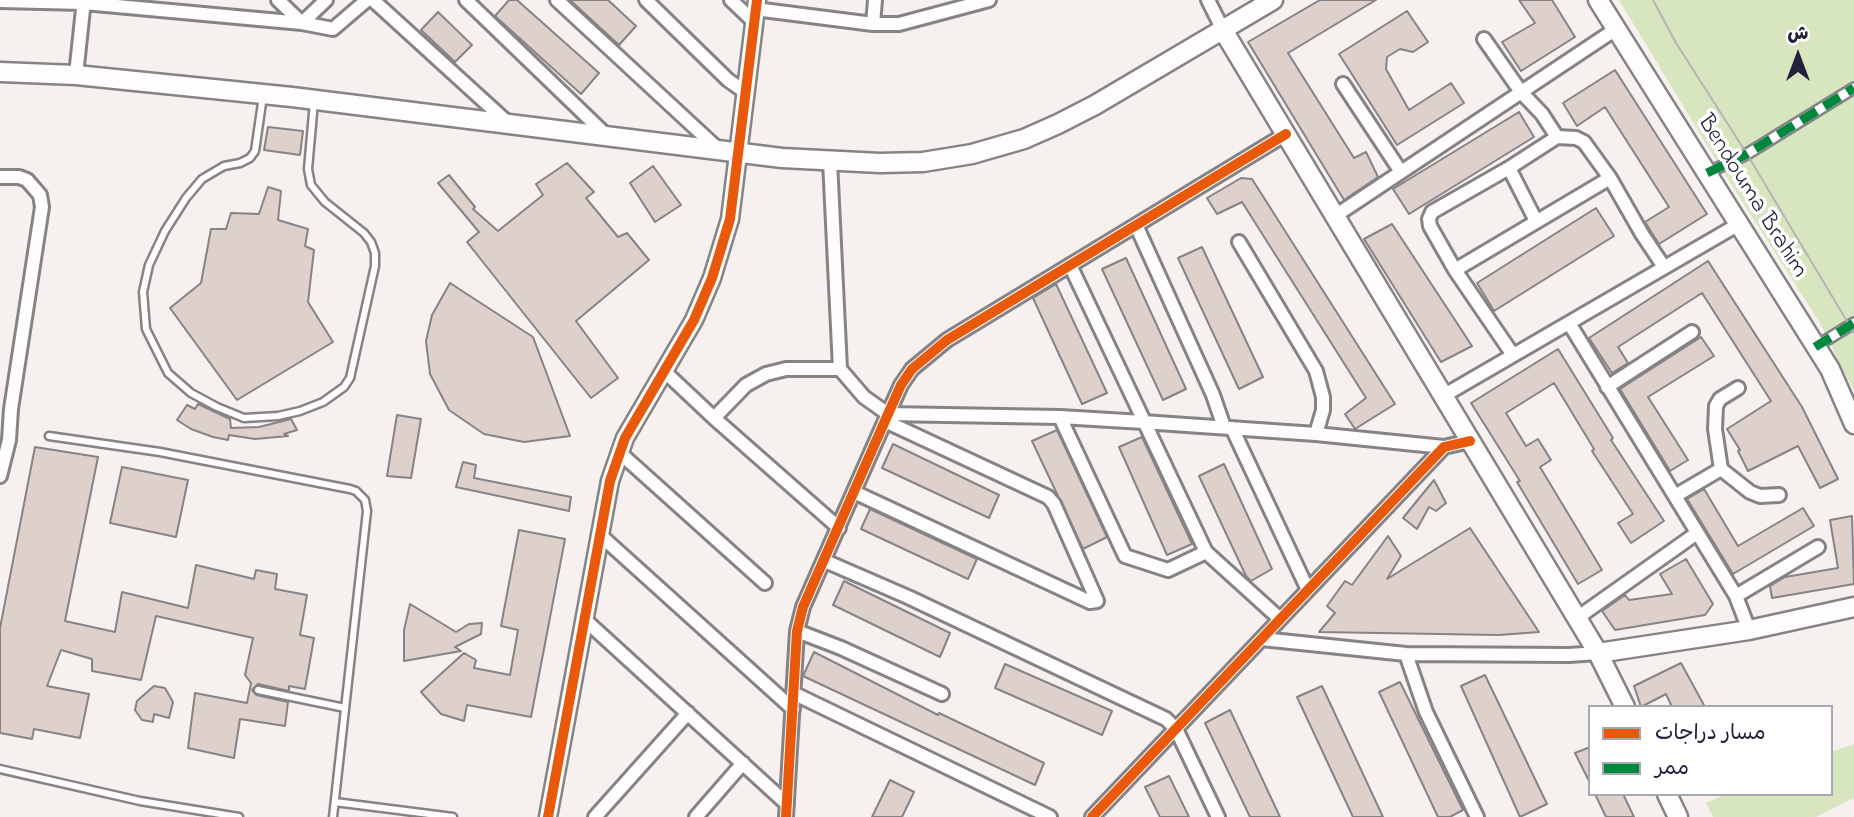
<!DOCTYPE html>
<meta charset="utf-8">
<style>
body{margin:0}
#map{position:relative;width:1854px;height:817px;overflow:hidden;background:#f6f0ee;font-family:"Indie Flower","Playpen Sans Arabic",sans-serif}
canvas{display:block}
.legend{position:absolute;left:1588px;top:705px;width:245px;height:91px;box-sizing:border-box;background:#fff;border:2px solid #a7a7b1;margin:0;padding:9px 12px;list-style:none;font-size:21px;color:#22223b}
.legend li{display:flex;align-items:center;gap:14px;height:35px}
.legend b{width:35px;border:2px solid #a7a7b1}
.north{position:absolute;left:1763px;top:21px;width:70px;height:70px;-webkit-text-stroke:5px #fff;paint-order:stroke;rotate:0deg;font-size:19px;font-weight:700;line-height:28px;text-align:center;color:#22223b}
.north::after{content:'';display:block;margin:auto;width:24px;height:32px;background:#22223b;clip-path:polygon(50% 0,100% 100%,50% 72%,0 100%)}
</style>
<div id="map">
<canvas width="1854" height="817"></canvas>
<ul class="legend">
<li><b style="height:9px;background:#e8590c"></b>مسار دراجات</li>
<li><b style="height:9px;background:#00873e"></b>ممر</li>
</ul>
<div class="north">ش</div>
</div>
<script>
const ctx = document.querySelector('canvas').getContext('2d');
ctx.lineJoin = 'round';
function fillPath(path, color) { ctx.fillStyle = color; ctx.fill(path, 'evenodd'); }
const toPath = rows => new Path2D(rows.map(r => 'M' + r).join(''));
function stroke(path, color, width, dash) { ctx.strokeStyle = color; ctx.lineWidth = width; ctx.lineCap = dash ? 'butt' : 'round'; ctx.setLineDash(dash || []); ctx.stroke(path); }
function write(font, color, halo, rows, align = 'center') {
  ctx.font = font + ' "Indie Flower",sans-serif'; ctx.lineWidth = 7; ctx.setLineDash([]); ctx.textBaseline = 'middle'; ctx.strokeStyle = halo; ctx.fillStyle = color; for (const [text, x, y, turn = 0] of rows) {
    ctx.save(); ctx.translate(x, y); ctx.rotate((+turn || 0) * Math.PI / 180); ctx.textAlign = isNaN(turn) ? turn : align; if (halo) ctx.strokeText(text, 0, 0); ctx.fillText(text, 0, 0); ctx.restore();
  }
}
fillPath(toPath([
 [1619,0,1854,0,1854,391,1820,323,1719,165],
 [1854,744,1854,798,1816,817,1713,817,1706,803,1726,794,1831,794,1831,752]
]), '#d7e6be');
const building = toPath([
 [509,0,517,0,599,73,581,94,495,16,509,0],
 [570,0,608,0,636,26,619,45,570,0],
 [1320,0,1376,0,1288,53,1354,158,1366,152,1378,177,1344,200,1248,42,1320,0],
 [1519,0,1552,0,1575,37,1521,71,1502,42,1535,23,1519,0],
 [1407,11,1428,42,1413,52,1400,49,1387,57,1386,69,1409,110,1451,83,1464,103,1397,145,1339,54,1407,11],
 [438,12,472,45,455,62,421,30,438,12],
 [1615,70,1707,214,1659,244,1645,222,1669,207,1605,107,1577,126,1563,103,1615,70],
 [1519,112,1534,137,1409,214,1393,189,1519,112],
 [268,127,303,131,300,155,264,150,268,127],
 [567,163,594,192,586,198,618,237,627,233,649,260,576,321,618,378,591,398,467,242,479,232,438,183,449,175,475,207,473,209,498,231,543,195,536,184,567,163],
 [653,166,681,205,655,222,630,183,653,166],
 [1241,178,1252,179,1395,404,1355,429,1345,414,1366,398,1242,202,1217,214,1207,198,1241,178],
 [268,187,281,191,278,220,308,229,305,246,314,250,308,302,333,342,237,400,170,308,201,283,211,229,226,229,231,213,259,214,268,187],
 [1596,208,1614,236,1494,311,1477,283,1596,208],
 [1392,224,1472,346,1441,362,1364,239,1392,224],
 [1202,247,1263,377,1239,389,1178,258,1202,247],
 [1126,258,1186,389,1163,400,1102,269,1126,258],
 [1708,261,1802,407,1838,479,1820,488,1798,446,1748,471,1738,451,1740,450,1727,429,1771,401,1702,293,1618,347,1628,363,1612,373,1589,338,1708,261],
 [450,283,533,337,570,436,524,442,484,434,449,410,430,374,426,341,432,315,450,283],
 [1056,284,1107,393,1082,404,1033,298,1056,284],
 [1701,337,1714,356,1648,397,1688,460,1670,471,1620,389,1701,337],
 [1558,349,1613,438,1611,440,1664,521,1631,543,1618,523,1633,514,1592,451,1594,449,1554,383,1506,413,1526,446,1538,439,1551,460,1540,467,1602,570,1578,584,1517,482,1520,481,1471,403,1558,349],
 [198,404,230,419,231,428,259,427,291,419,297,430,284,434,288,436,255,439,229,435,228,440,213,437,191,429,177,420,187,405,195,409,198,404],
 [397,415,421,419,411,478,387,476,397,415],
 [1057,430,1107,537,1083,549,1032,441,1057,430],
 [1142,437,1192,544,1167,555,1119,447,1142,437],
 [893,444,999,495,989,518,882,468,893,444],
 [35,447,98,457,65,621,115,632,122,592,188,608,196,565,254,579,256,570,277,574,275,589,307,595,300,635,314,638,305,689,289,686,289,691,258,684,252,690,256,695,288,702,285,726,240,719,234,758,188,748,195,693,247,703,251,683,245,675,253,638,156,616,141,680,92,671,92,659,61,650,47,686,89,694,80,738,34,729,32,739,0,733,0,628,35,447],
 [463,462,476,465,474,478,571,497,569,511,456,487,463,462],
 [1224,464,1272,569,1251,581,1246,576,1199,476,1224,464],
 [122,467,188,480,176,537,110,523,122,467],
 [1434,480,1446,503,1436,511,1429,507,1417,529,1403,518,1434,480],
 [1704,489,1738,546,1803,508,1814,526,1733,574,1687,499,1704,489],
 [870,509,977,559,968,579,861,529,870,509],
 [1852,516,1854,584,1772,598,1770,586,1785,577,1838,568,1830,520,1852,516],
 [1470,528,1539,632,1499,635,1319,632,1335,613,1327,606,1345,581,1352,585,1388,536,1401,556,1387,579,1470,528],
 [519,530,565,539,531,717,467,705,464,721,441,714,421,692,464,653,476,660,474,668,510,675,518,630,501,626,519,530],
 [1686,559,1713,604,1705,615,1615,630,1602,611,1625,595,1629,600,1672,594,1660,574,1686,559],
 [844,581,950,633,940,657,833,605,844,581],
 [410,604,456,632,469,624,482,623,481,634,455,647,461,651,404,661,404,630,410,604],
 [814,652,938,715,939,713,1044,763,1035,785,803,676,814,652],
 [1681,663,1705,707,1672,707,1666,694,1641,707,1634,686,1681,663],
 [1005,664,1112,711,1102,735,995,688,1005,664],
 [1485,675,1547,804,1520,817,1461,686,1485,675],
 [1400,682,1463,810,1450,817,1438,817,1379,692,1400,682],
 [154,686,165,688,173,702,169,718,154,714,153,722,142,720,135,710,137,701,154,686],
 [1322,686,1383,817,1353,817,1297,697,1322,686],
 [1230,710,1280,817,1250,817,1205,723,1230,710],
 [1590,747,1590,783,1575,753,1590,747],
 [1169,776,1189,817,1160,817,1145,787,1169,776],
 [890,780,914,792,902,817,872,817,890,780],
 [1595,794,1623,794,1634,817,1606,817,1595,794]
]);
fillPath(building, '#ded1cb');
stroke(building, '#868387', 2);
const service = toPath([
 [263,96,255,151,250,158,240,163,224,166,202,179,186,198,165,231,149,265,143,292,146,329,168,373,191,393,217,407,244,418,278,416,300,411,323,402,344,387,350,378,375,266,375,253,371,242,364,233,325,202,311,185,308,169,314,102],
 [49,436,160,452,350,489,356,491,365,500,367,511,333,817],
 [258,690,345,708],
 [0,769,140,801,239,817],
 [335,802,453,817]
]);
const pedestrian = toPath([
 [1707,173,1747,154,1854,88],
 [1815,347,1854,323]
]);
const minor = toPath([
 [278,0,302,23,333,29,367,0],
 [373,0,508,123],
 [466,0,606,135],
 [557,0,718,149],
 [646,0,728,80,745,92],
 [731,0,754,22],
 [1208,0,1223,30],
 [0,1,84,3,302,23,326,0],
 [755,9,873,24,899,24,989,0],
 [873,24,875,0],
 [1484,39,1521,92,1542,114,1557,137],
 [76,75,84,0],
 [1343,84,1401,172],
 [830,161,840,369,864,397,888,414,1060,417,1143,422,1316,434,1444,447],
 [1509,168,1536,221],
 [0,177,19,177,27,180,40,195,42,207,11,409,9,440,0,476],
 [1335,216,1616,29],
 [1136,225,1213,395,1224,427],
 [1239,242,1316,371,1323,397,1323,410,1316,434],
 [1070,265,1206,552,1280,619],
 [1455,270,1610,178],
 [1569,323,1736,596,1749,630],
 [1513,355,1455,270,1430,226,1429,219,1432,212,1509,168,1557,137,1576,138,1584,142,1610,178,1642,234,1664,267],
 [664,371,714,418],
 [1607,387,1692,332],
 [1738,388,1720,399,1716,406,1715,429,1721,469,1750,492,1760,496,1779,495],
 [1443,396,1739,224],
 [1060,417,1125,556,1168,570,1206,552],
 [1232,428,1308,590],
 [620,453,765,583],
 [854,492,1090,602,1097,601,1054,504,1048,497,885,421],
 [1675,496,1721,469],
 [839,528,714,418,746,385,766,374,786,369,840,369],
 [600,535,793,709],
 [825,561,908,597,1166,719,1176,729,1218,817],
 [1736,596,1818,547],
 [1577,618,1697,533],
 [584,619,787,804],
 [797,631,841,648,942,694],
 [1262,639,1406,654,1569,655,1598,653],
 [1406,654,1426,712,1477,817],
 [793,693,1050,817],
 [595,817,688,713],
 [696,817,743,763],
 [786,817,797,631,803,607,888,414,901,385,912,369,947,340,1286,134],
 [1092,817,1444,447,1470,441]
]);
const tertiary = toPath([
 [548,817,610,481,625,438,694,320,712,278,730,219,757,0]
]);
const secondary = toPath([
 [1598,0,1830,369,1854,424],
 [1223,30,1598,653,1625,707],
 [0,72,76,75,292,97,782,158,880,163,923,162,972,154,1024,139,1058,124,1095,105,1273,0],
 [1598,653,1749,630,1854,607],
 [1667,794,1678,817]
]);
stroke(service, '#868387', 11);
stroke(pedestrian, '#868387', 14);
stroke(minor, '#868387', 18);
stroke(tertiary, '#868387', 21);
stroke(secondary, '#868387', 23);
stroke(service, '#fefdfc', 6);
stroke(pedestrian, '#fefdfc', 9);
stroke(minor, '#fefdfc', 12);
stroke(tertiary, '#fefdfc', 16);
stroke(secondary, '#fefdfc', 18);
stroke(toPath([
 [1653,0,1676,43,1747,154,1854,333]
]), '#b5b4b8', 2);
stroke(toPath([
 [1707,173,1747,154,1854,88],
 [1815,347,1854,323]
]), '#00873e', 9, [18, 9]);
stroke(toPath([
 [548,817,610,481,625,438,694,320,712,278,730,219,757,0],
 [786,817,797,631,803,607,888,414,901,385,912,369,947,340,1286,134],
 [1092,817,1444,447,1470,441]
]), '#e8590c', 10);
write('24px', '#22223b', '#fff', [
 ["Bendouma Brahim",1751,197,58]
]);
</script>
